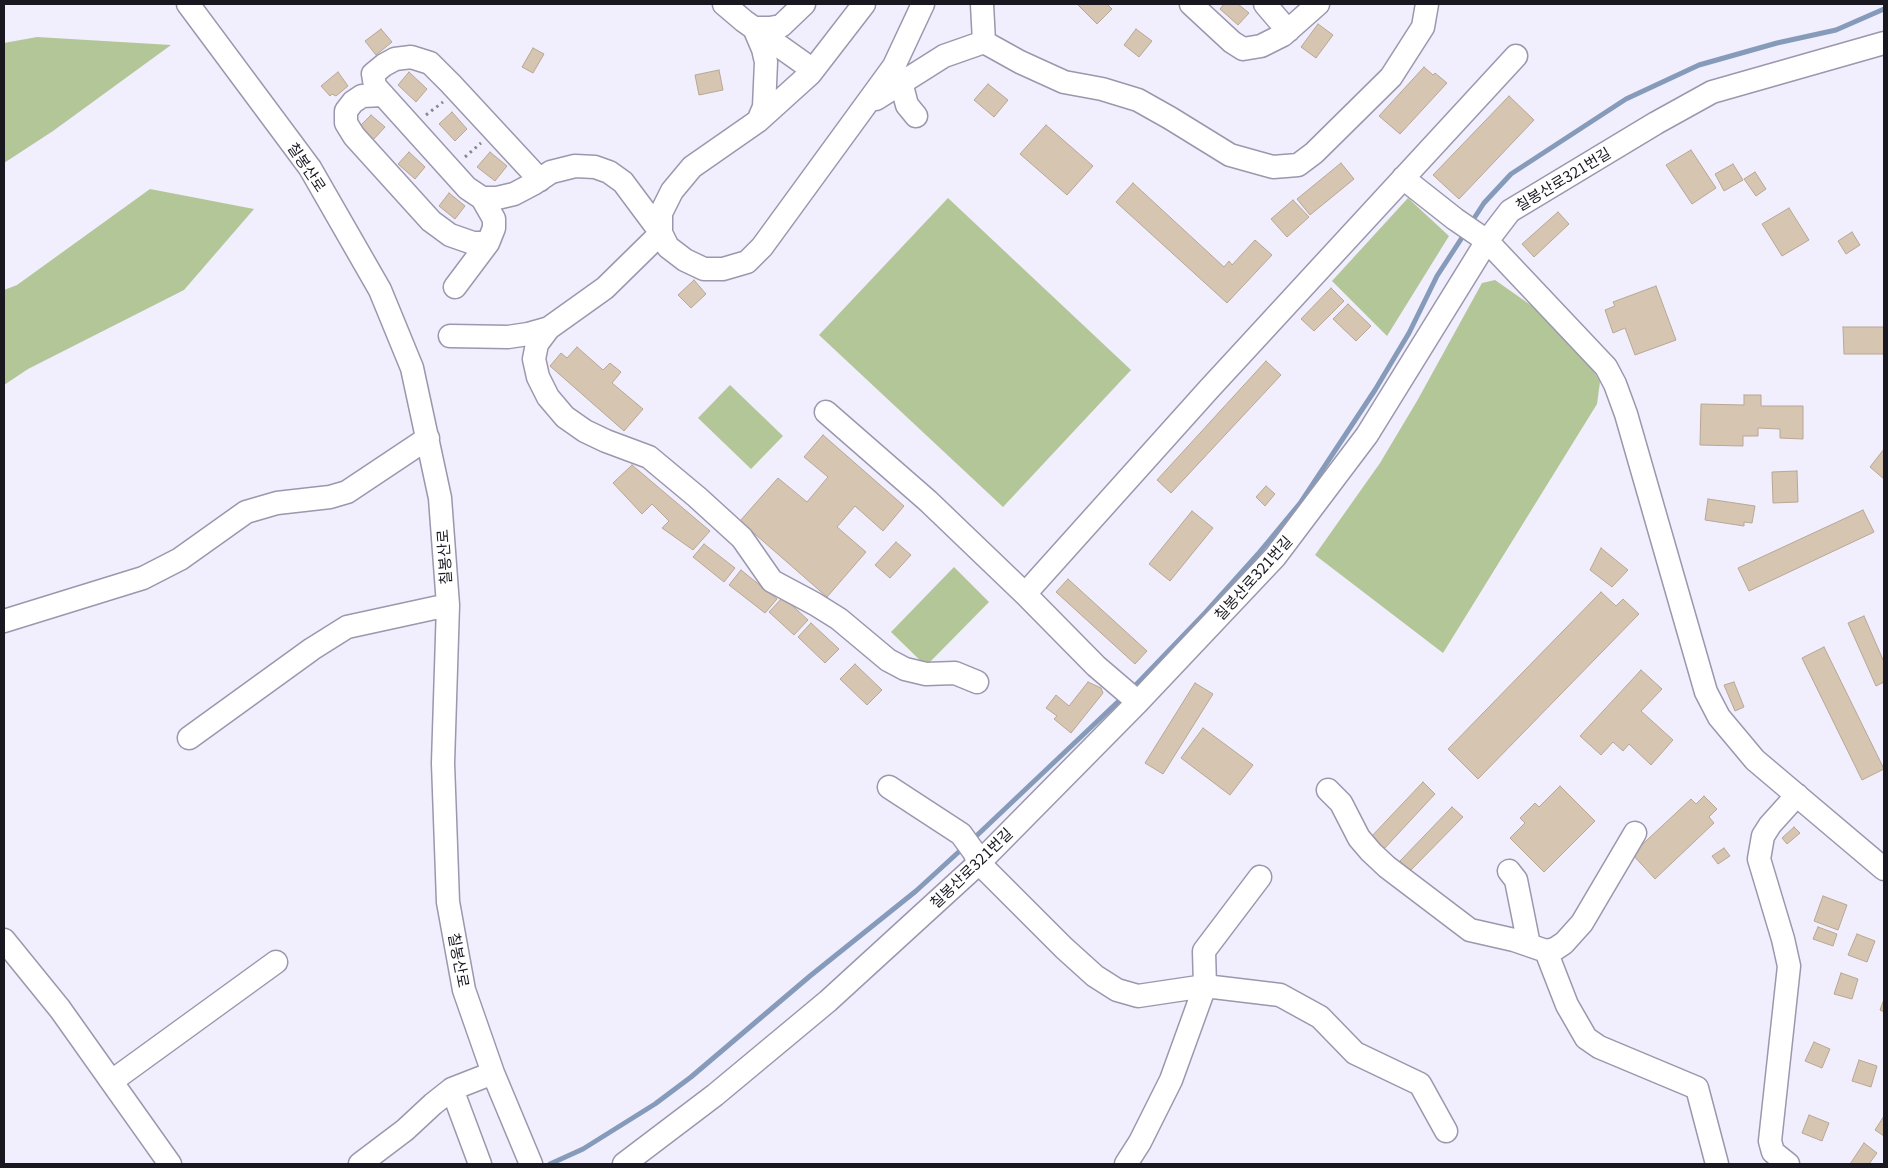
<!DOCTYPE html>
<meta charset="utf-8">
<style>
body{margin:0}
#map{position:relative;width:1888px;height:1168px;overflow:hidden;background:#f1eefd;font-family:Georgia,serif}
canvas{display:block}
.frame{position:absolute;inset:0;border:5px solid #191720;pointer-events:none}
</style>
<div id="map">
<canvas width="1888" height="1168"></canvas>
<div class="frame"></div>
</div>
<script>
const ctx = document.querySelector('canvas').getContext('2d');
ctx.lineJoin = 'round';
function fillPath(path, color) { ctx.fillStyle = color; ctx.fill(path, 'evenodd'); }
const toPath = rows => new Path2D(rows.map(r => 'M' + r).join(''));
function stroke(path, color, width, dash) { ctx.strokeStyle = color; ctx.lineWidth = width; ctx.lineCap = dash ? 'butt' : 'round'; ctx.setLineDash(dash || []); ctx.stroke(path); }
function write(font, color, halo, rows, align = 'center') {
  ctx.font = font + ' Georgia,"Noto Sans KR",serif'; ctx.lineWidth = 5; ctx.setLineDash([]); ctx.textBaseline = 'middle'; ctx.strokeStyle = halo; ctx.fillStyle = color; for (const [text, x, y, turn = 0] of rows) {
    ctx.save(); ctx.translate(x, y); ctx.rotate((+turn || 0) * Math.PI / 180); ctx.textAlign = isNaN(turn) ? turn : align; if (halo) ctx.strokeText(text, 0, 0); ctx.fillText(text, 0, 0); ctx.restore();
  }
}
fillPath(toPath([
 [37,37,171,45,53,131,4,163,4,43],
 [150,189,254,209,184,290,28,369,4,385,4,290,17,285],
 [948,198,1131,370,1003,507,819,335],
 [1408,198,1449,236,1387,336,1332,281],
 [1495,280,1532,306,1587,359,1600,382,1597,404,1443,653,1315,555,1380,463,1417,401,1482,283],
 [730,385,783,436,751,469,698,418],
 [954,567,989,602,926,666,891,632]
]), '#b3c697');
stroke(toPath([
 [1471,223,1484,203,1511,174,1626,99,1699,65,1777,43,1836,30,1884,9],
 [1131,690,1205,613,1258,554,1301,502,1375,390,1409,333,1437,276,1465,233],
 [971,841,1123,697],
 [550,1164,583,1149,655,1104,691,1077,810,976,916,891,963,848]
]), '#869bba', 5);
const building = toPath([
 [1077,4,1107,4,1112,9,1097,24,1077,4],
 [1224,4,1238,4,1249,13,1238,25,1220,9,1224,4],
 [1318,24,1333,35,1316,58,1301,47,1318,24],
 [381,29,392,42,376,55,365,41,381,29],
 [1136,29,1152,41,1139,57,1124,45,1136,29],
 [533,48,544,54,533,73,522,67,533,48],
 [1424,67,1433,75,1435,73,1447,83,1400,134,1379,116,1424,67],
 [719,70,723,90,699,95,695,75,719,70],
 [338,72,348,86,336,96,332,94,330,96,321,86,338,72],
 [409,72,427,89,416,102,398,85,409,72],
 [988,84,1008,100,994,117,974,100,988,84],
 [1509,96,1534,120,1459,199,1433,175,1509,96],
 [452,112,467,129,455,141,439,124,452,112],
 [371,115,385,127,373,140,359,127,371,115],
 [1046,125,1093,166,1067,195,1020,154,1046,125],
 [1691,150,1716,188,1692,204,1666,165,1691,150],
 [409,152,425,167,415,179,398,164,409,152],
 [490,152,507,166,495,181,477,167,490,152],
 [1341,163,1354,179,1310,215,1297,199,1341,163],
 [1733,164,1743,180,1724,191,1715,174,1733,164],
 [1755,172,1766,189,1756,196,1744,179,1755,172],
 [1133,183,1224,267,1229,261,1232,265,1255,240,1272,255,1227,303,1116,202,1133,183],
 [449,193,465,206,455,219,439,206,449,193],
 [1293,200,1309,217,1287,237,1271,219,1293,200],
 [1789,208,1809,240,1782,256,1762,224,1789,208],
 [1558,212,1569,224,1534,257,1522,244,1558,212],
 [1852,232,1860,245,1846,254,1838,241,1852,232],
 [694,280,706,294,691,308,678,295,694,280],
 [1656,286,1676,340,1635,355,1625,328,1613,333,1605,310,1615,306,1613,302,1656,286],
 [1331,288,1344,301,1314,331,1301,319,1331,288],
 [1348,304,1371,326,1356,341,1333,319,1348,304],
 [1843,327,1884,327,1884,354,1844,354,1843,327],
 [577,347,603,370,610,363,621,372,612,383,643,409,624,431,550,366,561,353,567,358,577,347],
 [1266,361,1281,375,1171,493,1157,480,1266,361],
 [1744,395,1761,395,1761,406,1803,406,1803,439,1780,438,1780,429,1758,428,1758,436,1743,436,1743,446,1700,445,1701,404,1744,405,1744,395],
 [823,435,904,506,883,531,855,506,837,527,866,552,827,597,740,521,778,478,807,502,828,477,804,457,823,435],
 [1884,449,1884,479,1870,467,1884,449],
 [632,465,710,531,693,550,662,528,669,521,652,504,642,514,613,483,632,465],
 [1797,471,1798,502,1773,503,1772,472,1797,471],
 [1266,486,1275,494,1265,506,1256,497,1266,486],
 [1708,499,1755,506,1752,523,1744,522,1744,526,1705,520,1708,499],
 [1863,510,1874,532,1749,591,1738,568,1863,510],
 [1192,511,1213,528,1170,581,1149,564,1192,511],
 [896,542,911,555,890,578,875,565,896,542],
 [704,544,735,568,724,582,693,557,704,544],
 [1601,548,1628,570,1612,587,1590,570,1601,548],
 [741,570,777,599,765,613,729,585,741,570],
 [1068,579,1147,651,1135,664,1056,592,1068,579],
 [1601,592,1616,606,1623,599,1639,614,1478,779,1448,749,1601,592],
 [783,597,808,620,794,635,769,612,783,597],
 [1864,616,1884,662,1884,682,1876,686,1848,623,1864,616],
 [811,623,839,649,825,663,798,637,811,623],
 [1824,647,1884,769,1862,780,1802,658,1824,647],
 [855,664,882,690,867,705,840,679,855,664],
 [1641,670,1662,689,1641,711,1673,740,1651,765,1629,744,1623,751,1613,742,1601,755,1580,736,1641,670],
 [1088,682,1101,688,1103,693,1071,733,1054,719,1057,716,1046,708,1056,695,1069,706,1088,682],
 [1734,682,1744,707,1735,711,1724,685,1734,682],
 [1195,683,1213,694,1163,774,1145,763,1195,683],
 [1203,728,1253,765,1230,795,1181,758,1203,728],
 [1423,782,1435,794,1383,850,1370,838,1423,782],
 [1560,786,1595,821,1544,872,1510,838,1525,823,1520,818,1535,803,1539,807,1560,786],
 [1704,796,1717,809,1709,817,1714,823,1655,879,1632,854,1691,799,1696,804,1704,796],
 [1452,807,1463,817,1410,871,1400,861,1452,807],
 [1794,827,1800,833,1787,844,1782,838,1794,827],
 [1724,848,1730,856,1718,864,1712,856,1724,848],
 [1823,896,1847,905,1838,930,1814,921,1823,896],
 [1818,927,1837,934,1833,946,1813,939,1818,927],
 [1857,934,1875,941,1867,962,1848,955,1857,934],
 [1841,973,1858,979,1852,999,1834,994,1841,973],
 [1884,999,1884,1012,1880,1010,1884,999],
 [1814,1042,1830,1049,1822,1068,1805,1061,1814,1042],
 [1859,1060,1877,1066,1871,1087,1852,1081,1859,1060],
 [1809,1115,1829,1123,1822,1141,1802,1133,1809,1115],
 [1884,1116,1884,1136,1875,1130,1884,1116],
 [1864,1143,1877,1153,1869,1164,1850,1164,1864,1143]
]);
fillPath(building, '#d5c5b1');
stroke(building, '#b7a794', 1);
const minor = toPath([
 [188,4,310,168,380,290,412,368,440,498,448,605,443,763,448,902,464,990,493,1073,531,1164],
 [724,4,744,21,813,70],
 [864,4,810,74,758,121,692,167,672,191,661,213,661,233,668,247,685,260,704,269,723,269,747,262,762,247,894,66,923,4],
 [982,4,984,42],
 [1191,4,1232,42,1243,49,1261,46,1283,35,1318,4],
 [1265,4,1288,31],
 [901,82,907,105,916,116],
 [383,95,362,96,353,102,346,111,346,123,354,136,431,221,450,235,473,243,488,243],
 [876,99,944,56,984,42,1020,62,1064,82,1102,89,1138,100,1170,118,1230,155,1273,167,1298,165,1314,153,1391,77,1423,27,1427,4],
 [758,121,764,107,766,62,763,49,754,28,770,28,781,26,804,4],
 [1403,178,1455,219,1487,241,1606,367,1615,384,1626,414,1706,692,1719,717,1755,760,1884,869],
 [540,180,451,84,430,63,411,57,395,59,384,65,373,74,375,86,467,188,482,198,497,198,514,194,533,184,551,172,575,166,595,167,609,172,623,182,661,233,605,288,549,328,537,344,534,359,538,377,548,397,565,417,585,431,606,441,649,457,697,497,742,538,772,581,815,604,839,619,888,660,905,669,926,674,955,673,977,682],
 [455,287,488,243,494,228,494,219,482,198],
 [450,336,508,337,528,334,549,328],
 [826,412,928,501,1025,594,1096,666,1138,702],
 [1025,594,1209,389,1516,56],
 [4,621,143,578,180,559,246,512,277,503,330,497,347,492,428,438],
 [189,738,312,649,347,627,448,605],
 [889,787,961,834,974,852,979,863,1064,948,1095,976,1117,990,1138,996,1205,986,1280,995,1320,1017,1355,1053,1420,1084,1446,1131],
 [1328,790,1341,803,1359,838,1371,852,1387,867,1470,930,1514,940,1546,951,1555,949,1564,943,1582,923,1635,833],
 [1509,871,1516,880,1529,945],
 [4,940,60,1009,170,1164],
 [1546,951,1567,1005,1586,1038,1599,1047,1697,1088,1717,1164],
 [112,1081,276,962],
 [452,1089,480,1164],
 [360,1164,405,1130,433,1104,452,1089,493,1073],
 [624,1164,715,1095,828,1001,979,863,1138,702,1275,557,1367,435,1487,241,1510,211,1656,123,1712,92,1884,43],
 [1126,1164,1140,1142,1171,1080,1205,986,1204,951,1260,877],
 [1788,1164,1773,1152,1770,1141,1789,966,1783,939,1759,859,1763,836,1770,825,1797,795]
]);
stroke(minor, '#9b97ad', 25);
stroke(toPath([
 [426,115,443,102],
 [465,157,481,143]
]), '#898793', 3, [2.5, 4]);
stroke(minor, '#fff', 22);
write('15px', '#191720', '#fff', [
 ["칠봉산로",307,167,56],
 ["칠봉산로321번길",1563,179,-31],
 ["칠봉산로",444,557,-94],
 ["칠봉산로321번길",1253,578,-48],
 ["칠봉산로321번길",971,868,-44],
 ["칠봉산로",459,960,79]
]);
</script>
